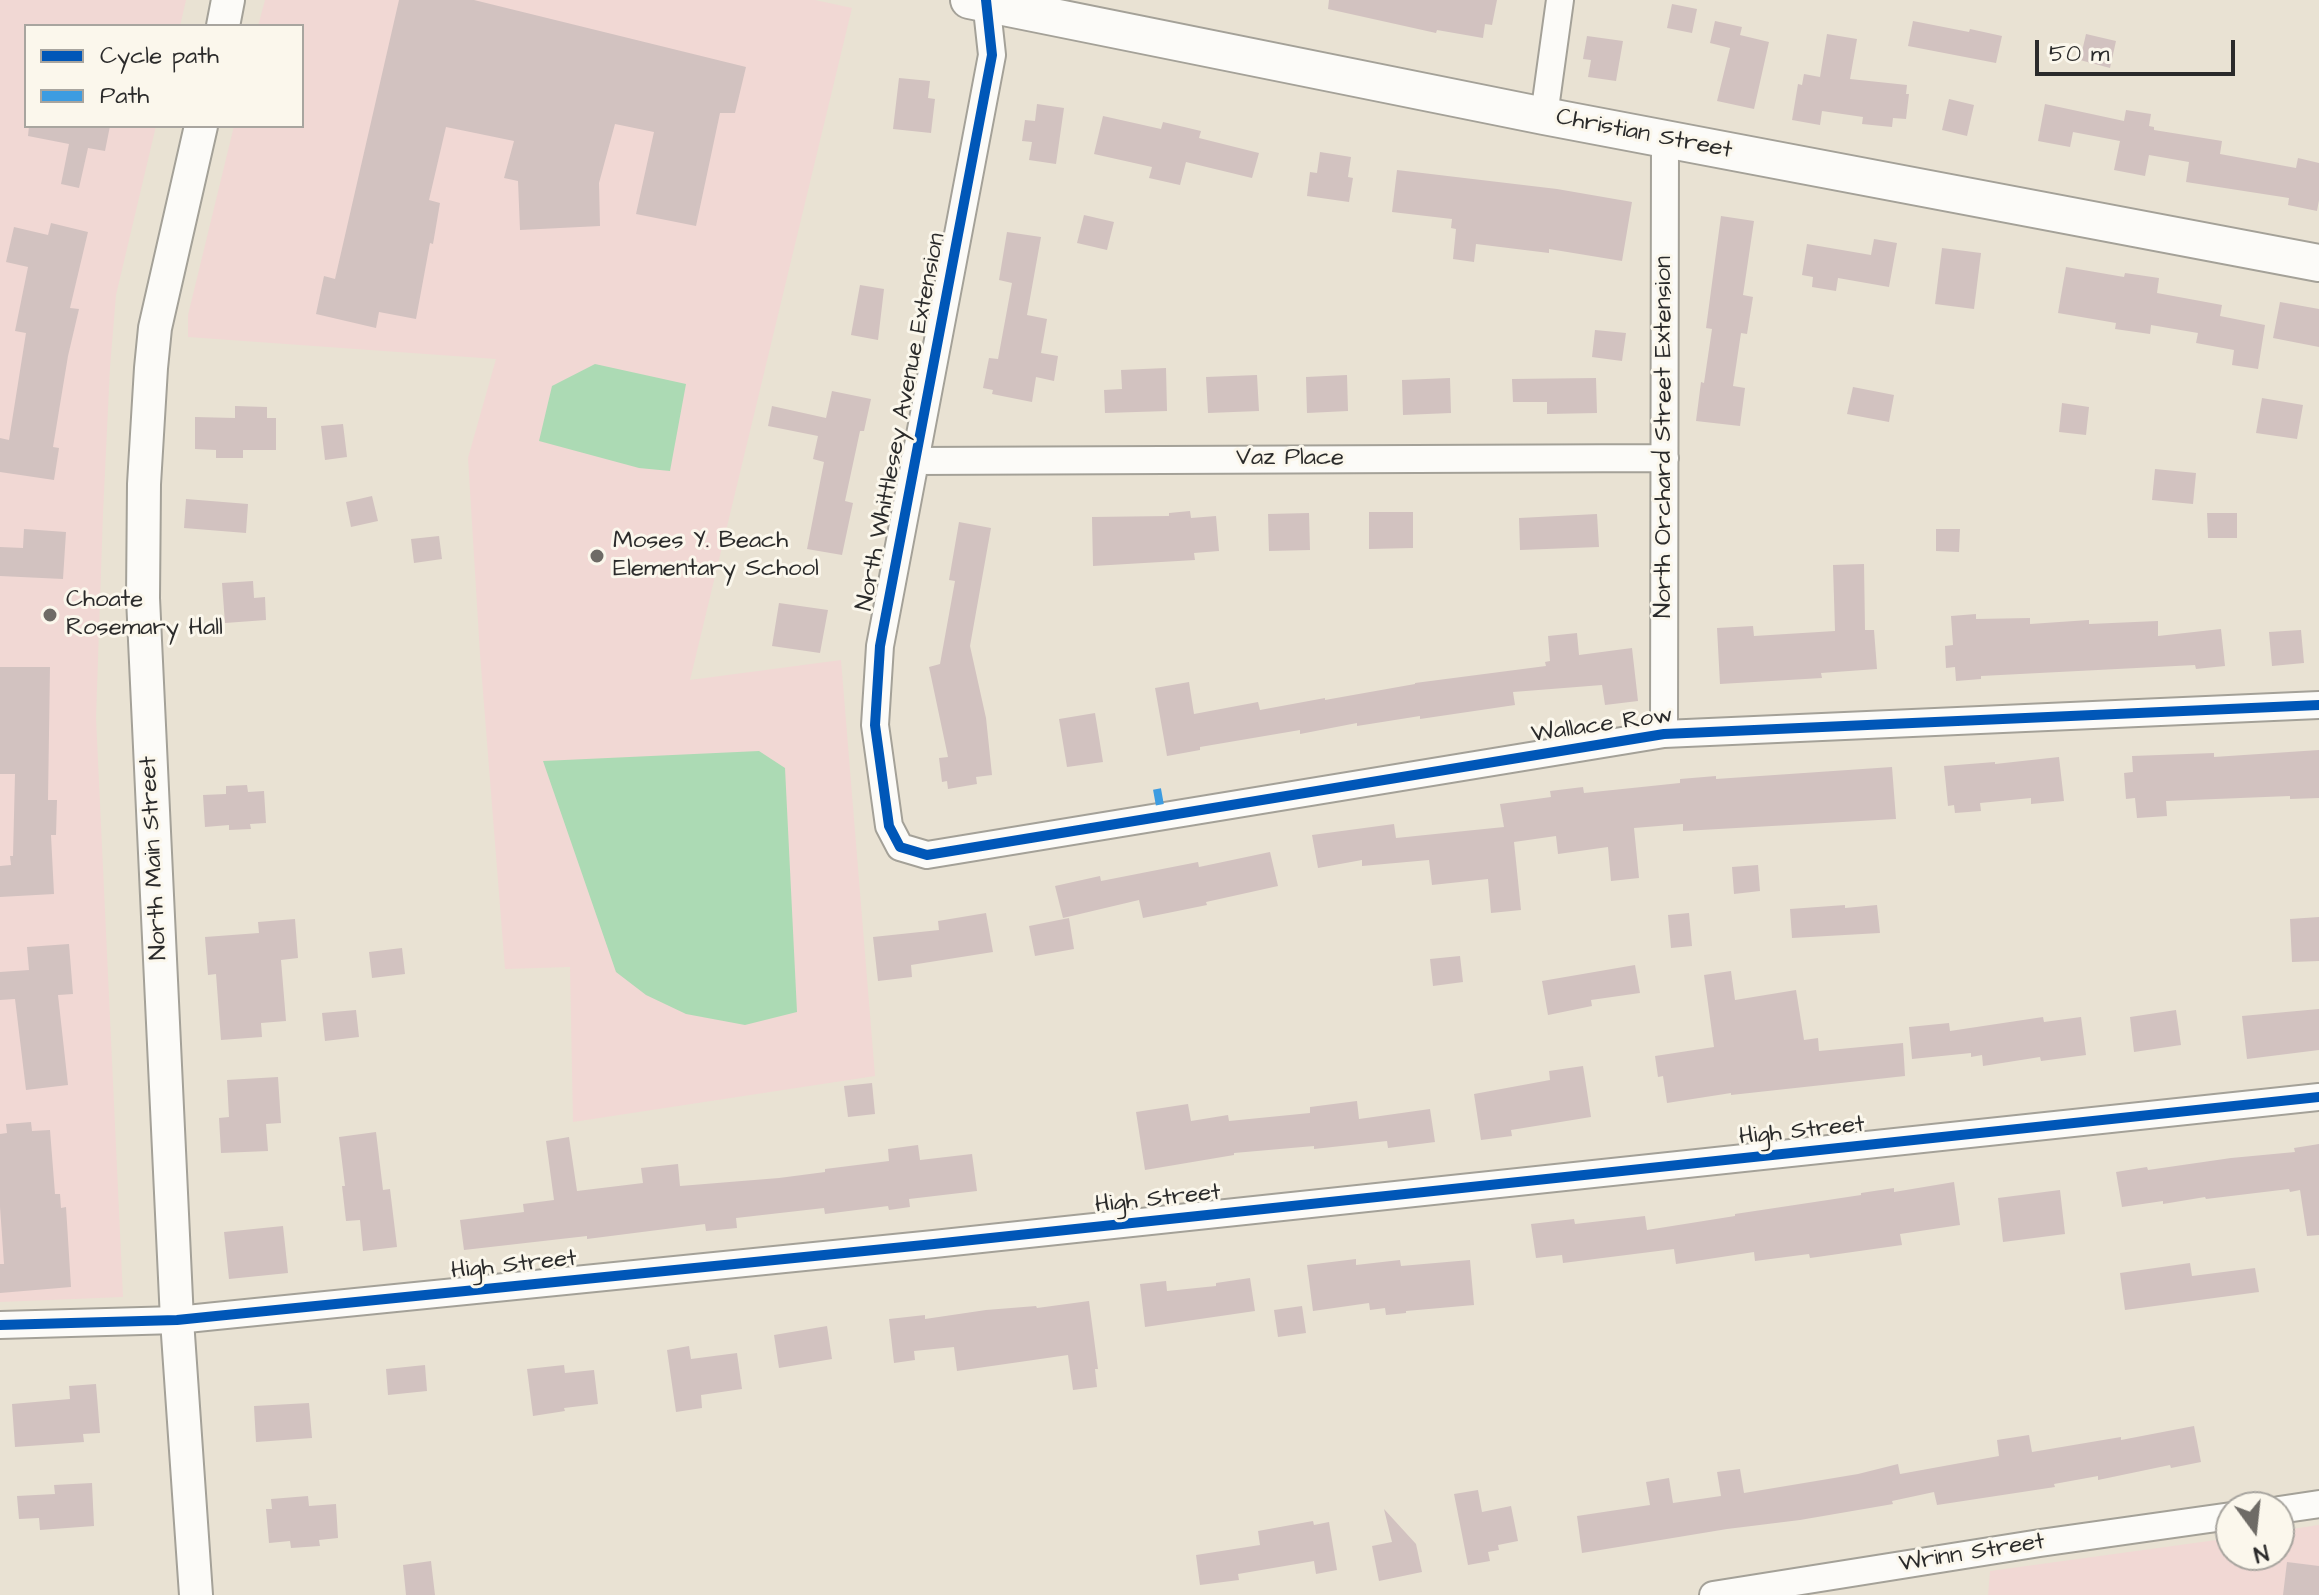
<!DOCTYPE html>
<style>
body{margin:0}
#map{position:relative;width:2319px;height:1595px;overflow:hidden;background:#e9e2d3;font-family:"Architects Daughter",sans-serif}
canvas{display:block}
.legend{position:absolute;left:24px;top:24px;width:280px;height:104px;box-sizing:border-box;background:#fbf7ec;border:2px solid #a8a59f;margin:0;padding:10px 14px;list-style:none;font-size:24px;color:#2b2b2b}
.legend li{display:flex;align-items:center;gap:16px;height:40px}
.legend b{width:40px;border:2px solid #a8a59f}
.north{position:absolute;left:2215px;top:1491px;width:80px;height:80px;box-sizing:border-box;background:#fbf7ec;border:2px solid #a8a59f;border-radius:50%;rotate:165deg;font-size:22px;font-weight:700;line-height:32px;text-align:center;color:#2b2b2b}
.north::after{content:'';display:block;margin:auto;width:28px;height:36px;background:#6e6b66;clip-path:polygon(50% 0,100% 100%,50% 72%,0 100%)}
.scale{position:absolute;left:2035px;top:40px;width:200px;height:36px;box-sizing:border-box;border:4px solid #2b2b2b;border-top:0;padding-left:10px;font-size:24px;line-height:28px;white-space:nowrap;color:#2b2b2b;-webkit-text-stroke:6px #fbf7ec;paint-order:stroke}
</style>
<div id="map">
<canvas width="2319" height="1595"></canvas>
<ul class="legend">
<li><b style="height:10px;background:#0057b8"></b>Cycle path</li>
<li><b style="height:10px;background:#3d9ce1"></b>Path</li>
</ul>
<div class="north">N</div>
<div class="scale">50 m</div>
</div>
<script>
const ctx = document.querySelector('canvas').getContext('2d');
ctx.lineJoin = 'round';
function fillPath(path, color) { ctx.fillStyle = color; ctx.fill(path, 'evenodd'); }
const toPath = rows => new Path2D(rows.map(r => 'M' + r).join(''));
function stroke(path, color, width, dash) { ctx.strokeStyle = color; ctx.lineWidth = width; ctx.lineCap = dash ? 'butt' : 'round'; ctx.setLineDash(dash || []); ctx.stroke(path); }
function write(font, color, halo, rows, align = 'center') {
  ctx.font = font + ' "Architects Daughter",sans-serif'; ctx.lineWidth = 6; ctx.setLineDash([]); ctx.textBaseline = 'middle'; ctx.strokeStyle = halo; ctx.fillStyle = color; for (const [text, x, y, turn = 0] of rows) {
    ctx.save(); ctx.translate(x, y); ctx.rotate((+turn || 0) * Math.PI / 180); ctx.textAlign = isNaN(turn) ? turn : align; if (halo) ctx.strokeText(text, 0, 0); ctx.fillText(text, 0, 0); ctx.restore();
  }
}
fillPath(toPath([
 [0,0,186,0,180,26,26,26,26,126,156,126,116,295,110,367,103,513,96,718,123,1297,0,1302],
 [265,0,815,0,852,8,690,680,841,660,875,1076,573,1122,570,967,505,969,480,654,468,458,496,359,188,337,188,315,234,126,302,126,302,26,258,26],
 [2319,1525,2319,1595,1988,1595,1990,1571,2231,1538,2231,1555,2279,1555,2279,1531]
]), '#f1d8d4');
fillPath(toPath([
 [595,364,686,384,670,471,639,468,539,441,552,386],
 [759,751,785,768,797,1012,745,1025,686,1014,646,995,616,972,543,761]
]), '#acdab4');
fillPath(toPath([
 [399,0,474,0,746,67,735,113,720,113,696,226,636,214,654,132,615,124,599,183,600,226,520,230,518,181,504,178,514,141,446,127,429,200,440,203,433,244,430,243,416,319,379,312,376,328,316,314,324,276,335,279],
 [1329,0,1497,0,1492,25,1485,24,1483,38,1437,30,1436,33,1328,9],
 [1672,4,1697,9,1692,33,1667,28],
 [1715,21,1742,27,1740,35,1769,42,1754,109,1717,101,1730,48,1710,43],
 [1913,21,1969,32,1970,29,2002,36,1996,63,1908,46],
 [1827,34,1857,39,1850,79,1907,85,1906,94,1909,94,1906,119,1893,118,1892,127,1862,124,1863,117,1822,111,1820,125,1792,120,1798,84,1802,85,1804,74,1820,77],
 [2086,34,2116,41,2110,68,2080,60],
 [1587,36,1623,41,1616,81,1588,77,1591,60,1583,59],
 [899,78,930,81,928,98,935,99,931,133,893,129],
 [1949,99,1974,105,1967,136,1942,130],
 [1037,104,1064,108,1056,164,1029,160,1032,142,1022,141,1025,120,1035,121],
 [2045,104,2124,121,2126,110,2151,114,2149,126,2154,127,2154,130,2222,141,2220,154,2296,168,2298,158,2319,163,2319,200,2317,211,2288,205,2289,198,2186,182,2189,162,2149,155,2145,176,2114,170,2120,141,2073,132,2070,147,2038,141],
 [1103,116,1161,129,1163,122,1201,131,1199,138,1259,153,1252,178,1186,162,1180,185,1149,178,1152,167,1094,154],
 [29,126,110,126,105,151,88,148,79,188,61,184,69,144,28,136],
 [1320,152,1351,157,1348,177,1353,178,1349,202,1307,196,1310,172,1317,173],
 [1397,170,1557,189,1632,202,1622,261,1549,249,1549,253,1476,244,1474,262,1453,259,1456,229,1451,228,1452,219,1392,212],
 [1084,215,1114,222,1107,250,1077,243],
 [1721,216,1754,221,1743,295,1753,297,1747,334,1741,333,1733,386,1745,388,1740,426,1696,421,1701,382,1704,383,1712,329,1706,328],
 [51,223,88,232,70,308,79,309,68,356,53,447,59,448,54,480,0,472,0,438,9,440,26,333,15,331,28,267,6,262,14,227,48,235],
 [1007,232,1041,237,1027,315,1047,319,1041,353,1058,356,1054,381,1036,377,1032,402,992,394,993,390,983,388,989,358,998,359,1012,283,999,280],
 [1874,239,1897,243,1889,287,1838,278,1836,291,1812,287,1813,277,1802,275,1807,244,1871,255],
 [1942,248,1981,253,1974,309,1935,304],
 [2066,267,2124,277,2125,273,2159,278,2157,293,2222,305,2220,316,2265,325,2258,369,2232,365,2234,350,2196,343,2198,333,2151,325,2150,334,2115,329,2116,323,2058,313],
 [860,285,884,289,878,340,851,335],
 [2280,302,2319,309,2319,347,2273,338],
 [1595,330,1626,333,1622,361,1592,357],
 [1166,368,1167,411,1105,413,1104,390,1122,389,1121,370],
 [1257,375,1259,411,1208,413,1206,377],
 [1347,375,1348,411,1307,413,1306,377],
 [1450,378,1451,413,1403,415,1402,380],
 [1596,378,1597,413,1547,414,1547,402,1513,402,1512,379],
 [1853,387,1894,395,1889,422,1847,414],
 [832,391,871,399,864,431,860,431,845,501,853,503,842,555,807,549,824,462,813,459,818,436,768,426,772,406,826,418],
 [2262,398,2303,405,2297,439,2256,433],
 [2062,403,2089,407,2086,435,2059,432],
 [235,406,267,407,267,418,276,418,276,450,243,450,243,458,216,458,216,450,195,449,195,417,235,418],
 [343,424,347,457,325,460,321,426],
 [2155,469,2196,473,2193,504,2152,500],
 [372,496,378,521,351,527,346,502],
 [186,499,248,504,246,533,184,528],
 [1190,511,1191,518,1216,516,1219,551,1194,553,1195,560,1093,566,1092,517,1169,516,1169,513],
 [1369,512,1413,512,1413,548,1369,549],
 [1309,513,1310,550,1269,551,1268,514],
 [2207,513,2237,513,2237,538,2208,538],
 [1597,514,1599,547,1520,550,1519,518],
 [959,522,991,528,970,646,986,718,992,775,976,777,977,784,948,789,947,781,942,782,939,758,948,757,929,667,940,664,955,581,949,580],
 [24,529,66,532,63,579,0,576,0,547,23,548],
 [1936,529,1960,529,1959,552,1936,551],
 [439,536,442,559,414,563,411,539],
 [1864,564,1865,630,1874,630,1877,669,1821,673,1822,678,1720,684,1717,628,1753,626,1754,636,1835,631,1833,565],
 [253,581,254,598,265,597,266,620,225,623,222,583],
 [779,603,828,610,820,653,772,646],
 [1976,614,1976,619,2030,618,2030,624,2089,620,2089,624,2158,621,2158,636,2221,629,2225,666,2196,669,2195,665,1981,676,1981,679,1956,681,1955,667,1946,668,1945,646,1953,645,1951,616],
 [2301,630,2304,663,2272,666,2269,632],
 [1577,633,1579,655,1632,648,1638,701,1605,705,1602,685,1513,692,1515,705,1420,719,1420,716,1357,726,1357,723,1300,734,1300,730,1200,747,1200,750,1167,756,1155,688,1189,682,1194,714,1258,702,1260,710,1325,698,1325,700,1415,684,1415,683,1546,666,1545,662,1550,661,1548,636],
 [0,667,50,667,48,800,57,800,56,835,51,835,54,894,0,897,0,866,11,865,10,856,13,856,15,774,0,774],
 [1095,713,1103,762,1067,767,1059,719],
 [2319,750,2319,798,2290,799,2290,796,2166,801,2167,816,2137,818,2135,798,2126,799,2124,773,2133,772,2132,756,2214,753,2214,757],
 [2059,757,2064,801,2031,804,2031,798,1980,803,1981,811,1955,813,1954,805,1948,806,1944,766,1995,762,1995,764],
 [1892,767,1896,819,1683,831,1683,824,1634,828,1639,878,1611,881,1608,847,1558,854,1556,836,1514,842,1521,910,1491,913,1488,879,1432,885,1429,860,1362,866,1362,860,1318,868,1312,835,1394,824,1396,838,1504,827,1500,804,1551,797,1550,791,1583,787,1584,793,1680,783,1680,779,1716,776,1716,779],
 [247,785,248,792,264,791,266,823,250,824,251,829,229,830,229,825,205,827,203,795,226,794,226,786],
 [1270,852,1278,886,1206,902,1207,905,1143,918,1139,900,1063,918,1055,886,1100,876,1101,881,1198,862,1199,867],
 [1758,865,1760,891,1734,894,1732,867],
 [1845,905,1845,908,1877,905,1880,933,1792,938,1790,909],
 [986,913,993,952,911,965,912,977,878,981,873,937,939,930,938,921],
 [1689,913,1692,946,1671,948,1668,915],
 [2319,917,2319,961,2292,962,2290,919],
 [1069,918,1074,949,1035,956,1029,926],
 [295,919,298,958,281,960,286,1021,261,1023,262,1037,221,1040,216,974,208,975,205,937,259,933,258,922],
 [69,944,73,994,58,995,68,1085,26,1090,15,999,0,1000,0,972,29,970,27,947],
 [402,948,405,974,372,978,369,952],
 [1460,956,1463,982,1433,986,1430,959],
 [1635,965,1640,993,1591,1000,1592,1006,1548,1015,1542,981],
 [1731,971,1735,1000,1796,990,1804,1040,1818,1038,1819,1051,1903,1043,1905,1076,1731,1095,1731,1093,1667,1103,1663,1076,1658,1077,1655,1056,1714,1047,1704,975],
 [2319,1009,2319,1050,2247,1059,2242,1016],
 [356,1010,359,1037,325,1041,322,1013],
 [2176,1010,2181,1045,2134,1052,2130,1017],
 [2043,1017,2044,1022,2081,1017,2086,1055,2041,1061,2040,1057,1983,1066,1982,1055,1971,1057,1971,1053,1912,1059,1909,1027,1949,1023,1950,1031],
 [1583,1066,1591,1117,1511,1130,1512,1136,1481,1140,1474,1094,1550,1080,1549,1071],
 [278,1077,281,1123,266,1124,268,1151,221,1153,219,1118,229,1117,227,1080],
 [872,1083,875,1114,848,1117,844,1086],
 [1357,1101,1359,1119,1430,1109,1435,1142,1388,1148,1387,1141,1314,1149,1314,1146,1234,1153,1234,1155,1145,1170,1136,1112,1188,1104,1191,1121,1228,1115,1229,1121,1310,1113,1310,1107],
 [31,1122,32,1131,50,1130,55,1194,60,1194,61,1208,66,1207,71,1287,0,1293,0,1264,4,1264,0,1207,0,1134,7,1133,6,1124],
 [376,1132,383,1190,390,1189,397,1247,363,1251,360,1220,346,1221,342,1186,345,1186,339,1137],
 [569,1137,577,1191,643,1183,641,1168,678,1164,680,1186,779,1178,825,1172,825,1169,889,1161,888,1149,918,1145,920,1160,972,1154,977,1191,909,1199,910,1207,889,1210,888,1206,825,1214,824,1208,736,1218,737,1228,706,1231,705,1224,587,1239,587,1236,464,1250,460,1220,524,1212,523,1204,554,1200,546,1141],
 [2319,1144,2319,1235,2307,1236,2300,1190,2290,1192,2289,1189,2206,1199,2205,1197,2163,1204,2163,1201,2122,1207,2116,1172,2147,1167,2148,1170,2231,1158,2295,1152,2294,1148],
 [1954,1182,1960,1225,1900,1234,1902,1245,1810,1258,1809,1254,1755,1261,1754,1252,1676,1264,1674,1249,1563,1263,1562,1255,1536,1258,1531,1224,1574,1219,1575,1224,1645,1216,1647,1230,1735,1216,1735,1214,1861,1195,1861,1193,1894,1188,1894,1192],
 [2060,1190,2065,1234,2003,1242,1998,1198],
 [283,1226,288,1273,229,1279,224,1232],
 [1356,1259,1356,1265,1400,1260,1401,1266,1470,1260,1474,1305,1406,1311,1406,1313,1386,1315,1385,1308,1370,1310,1369,1303,1313,1311,1307,1265],
 [2190,1263,2192,1276,2255,1268,2259,1292,2125,1310,2120,1273],
 [1250,1278,1255,1311,1145,1327,1140,1284,1166,1281,1167,1291,1216,1286,1216,1283],
 [1089,1301,1098,1369,1095,1369,1097,1387,1073,1390,1068,1355,957,1371,954,1347,914,1351,915,1360,894,1363,889,1319,925,1315,925,1319,986,1310,1036,1306,1037,1308],
 [1302,1306,1306,1333,1278,1337,1274,1310],
 [827,1326,832,1359,779,1368,774,1335],
 [689,1346,691,1359,737,1353,742,1389,701,1395,702,1408,676,1412,667,1350],
 [425,1365,427,1391,388,1395,386,1369],
 [564,1365,565,1373,594,1370,598,1404,564,1408,565,1411,533,1416,527,1369],
 [96,1384,100,1433,83,1434,84,1442,15,1447,12,1404,70,1399,69,1386],
 [309,1403,312,1438,256,1442,254,1406],
 [2194,1426,2201,1462,2171,1468,2170,1465,2098,1480,2098,1476,2054,1484,2055,1487,1937,1505,1934,1492,1892,1501,1893,1504,1800,1520,1727,1529,1582,1553,1577,1516,1650,1505,1646,1482,1669,1478,1673,1503,1721,1496,1717,1472,1740,1469,1744,1493,1858,1474,1898,1464,1900,1474,1999,1456,1997,1440,2029,1435,2032,1452,2121,1437,2121,1440],
 [92,1483,94,1526,40,1530,39,1518,19,1519,17,1496,55,1494,54,1485],
 [1478,1490,1482,1512,1511,1506,1518,1541,1498,1545,1499,1550,1488,1552,1490,1561,1468,1565,1454,1494],
 [308,1496,309,1506,336,1504,338,1538,319,1540,320,1546,291,1548,290,1541,269,1543,266,1509,272,1509,271,1499],
 [1384,1509,1416,1544,1422,1572,1379,1581,1372,1546,1392,1542],
 [1313,1521,1314,1525,1329,1522,1337,1570,1316,1574,1314,1561,1238,1574,1239,1580,1200,1585,1196,1555,1260,1545,1258,1531],
 [431,1561,435,1595,406,1595,403,1565],
 [2287,1562,2319,1566,2319,1595,2283,1595]
]), '#d2c2c0');
const minor = toPath([
 [986,0,992,55,880,646,875,725,889,826,900,847,927,855,1664,734,2319,705],
 [1544,116,1560,0],
 [914,461,1665,458],
 [1664,734,1665,139],
 [0,1325,177,1320,216,1316,934,1244,2319,1097],
 [2279,1510,2319,1504],
 [1713,1595,2040,1543,2231,1516]
]);
const tertiary = toPath([
 [223,26,228,0],
 [196,1595,177,1320,143,598,144,484,151,368,155,328,201,126]
]);
const secondary = toPath([
 [969,0,1544,116,2319,263]
]);
stroke(minor, '#a4a198', 30);
stroke(tertiary, '#a4a198', 36);
stroke(secondary, '#a4a198', 40);
stroke(minor, '#fcfbf8', 26);
stroke(tertiary, '#fcfbf8', 32);
stroke(secondary, '#fcfbf8', 36);
stroke(toPath([
 [1157,789,1162,817]
]), '#3d9ce1', 8, [16, 8]);
stroke(toPath([
 [986,0,992,55,880,646,875,725,889,826,900,847,927,855,1664,734,2319,705],
 [0,1325,177,1320,216,1316,934,1244,2319,1097]
]), '#0057b8', 10);
for (const [x, y, r, color] of [
 [597,556,8,"#6e6b66"],
 [50,615,8,"#6e6b66"]
]) { const dot = new Path2D(); dot.arc(x, y, r, 0, 2 * Math.PI); ctx.fillStyle = color; ctx.fill(dot); stroke(dot, '#fbf7ec', 3); }
write('24px', '#2b2b2b', '#fbf7ec', [
 ["Christian Street",1644,135,11],
 ["North Whittlesey Avenue Extension",902,422,-79],
 ["North Orchard Street Extension",1665,437,-90],
 ["Vaz Place",1290,459],
 ["Wallace Row",1602,726,-8],
 ["North Main Street",155,858,-93],
 ["High Street",1802,1132,-6],
 ["High Street",1158,1200,-6],
 ["High Street",514,1266,-6],
 ["Wrinn Street",1972,1554,-9]
]);
write('24px', '#2b2b2b', '#fbf7ec', [
 ["Moses Y. Beach",613,542],
 ["Elementary School",613,570],
 ["Choate",66,601],
 ["Rosemary Hall",66,629]
], 'left');
</script>
